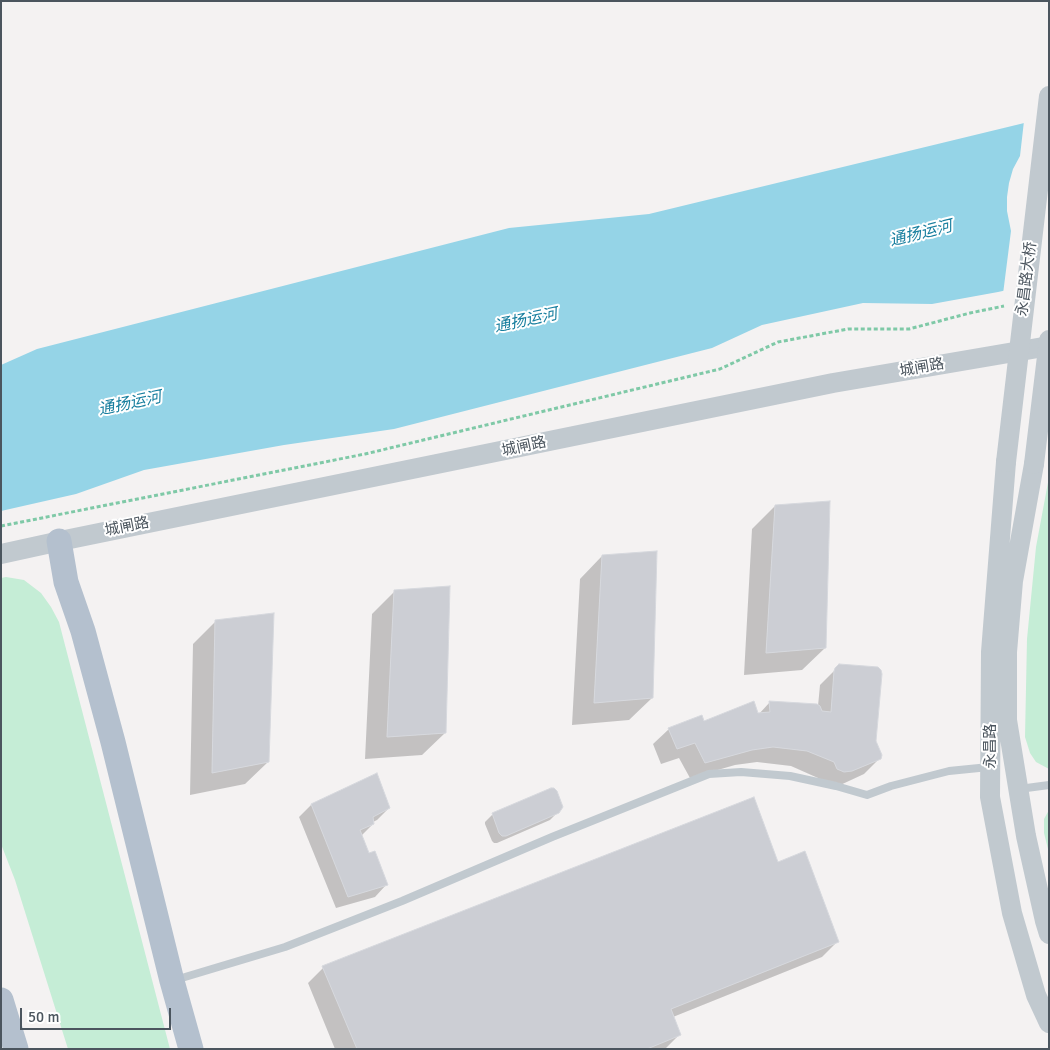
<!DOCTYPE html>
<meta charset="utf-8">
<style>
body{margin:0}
#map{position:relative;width:1050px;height:1050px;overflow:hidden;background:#f4f2f2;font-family:Signika,sans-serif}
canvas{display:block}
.frame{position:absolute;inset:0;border:2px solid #4b555e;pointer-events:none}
.scale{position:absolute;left:20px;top:1008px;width:151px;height:22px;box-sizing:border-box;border:2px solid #4b555e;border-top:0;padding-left:6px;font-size:15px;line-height:18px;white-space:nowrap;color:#4b555e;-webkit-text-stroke:4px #fff;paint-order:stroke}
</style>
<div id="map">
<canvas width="1050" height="1050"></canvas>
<div class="frame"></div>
<div class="scale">50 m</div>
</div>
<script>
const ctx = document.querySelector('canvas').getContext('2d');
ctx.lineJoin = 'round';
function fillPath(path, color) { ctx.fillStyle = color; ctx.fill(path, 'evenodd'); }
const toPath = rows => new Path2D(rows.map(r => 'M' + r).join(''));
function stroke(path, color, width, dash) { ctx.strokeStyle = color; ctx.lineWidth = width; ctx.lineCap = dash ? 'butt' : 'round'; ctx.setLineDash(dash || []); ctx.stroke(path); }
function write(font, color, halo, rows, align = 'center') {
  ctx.font = font + ' Signika,"Noto Sans SC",sans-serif'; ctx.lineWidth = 4; ctx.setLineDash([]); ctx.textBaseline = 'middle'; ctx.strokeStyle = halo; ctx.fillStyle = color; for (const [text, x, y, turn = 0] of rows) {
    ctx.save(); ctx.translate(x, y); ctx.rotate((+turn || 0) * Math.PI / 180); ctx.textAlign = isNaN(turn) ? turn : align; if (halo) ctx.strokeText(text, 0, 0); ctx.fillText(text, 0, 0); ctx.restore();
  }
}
fillPath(toPath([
 [1049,477,1049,769,1036,762,1030,753,1025,737,1027,639,1036,547],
 [6,577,24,580,41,593,51,607,59,622,170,1049,68,1049,15,880,1,844,1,578],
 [1049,810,1049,853,1044,833,1044,819]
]), '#c5edd6');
fillPath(toPath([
 [1049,117,1049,281,998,292,932,304,863,303,762,325,712,348,394,429,284,445,144,470,76,494,1,511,1,365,37,349,509,228,649,214]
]), '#95d4e7');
fillPath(toPath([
 [1049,115,1049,283,1003,294,1011,231,1007,211,1007,197,1009,183,1013,169,1020,156,1024,121]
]), '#f4f2f2');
fillPath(toPath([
 [775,506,825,648,802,670,744,675,752,529],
 [602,556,652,698,629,720,572,725,580,579],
 [395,591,445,733,422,755,365,759,372,614],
 [216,621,268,762,245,784,190,795,193,644],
 [836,669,875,741,880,758,864,774,836,787,822,785,818,778,791,766,757,762,735,765,690,778,679,758,661,764,653,744,669,729,758,715,770,702,818,706,820,685],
 [377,775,389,808,377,820,373,822,373,824,361,836,368,855,386,885,375,897,336,908,299,817,311,805],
 [558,812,550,820,497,843,494,843,492,841,485,824,485,822,493,814],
 [777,863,838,941,822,957,673,1017,679,1035,665,1049,335,1049,308,983,323,968]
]), '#0003');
const building = toPath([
 [830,501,826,648,766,653,775,505,830,501],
 [657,551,653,698,594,703,602,555,657,551],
 [450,586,446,733,387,737,394,590,450,586],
 [274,613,269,762,212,773,215,620,274,613],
 [839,664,878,667,881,670,882,674,876,741,882,755,881,759,852,771,844,772,837,769,834,762,807,751,773,747,752,750,705,763,695,743,677,749,668,728,702,715,704,721,754,701,758,713,770,712,769,701,817,704,820,706,822,711,831,712,834,671,835,668,839,664],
 [377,773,390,808,373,817,374,824,360,830,369,853,375,851,388,885,348,897,311,804,377,773],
 [551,788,554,788,557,791,563,807,559,813,506,836,502,836,499,833,493,816,492,813,551,788],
 [754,797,778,862,805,851,839,942,671,1009,681,1035,647,1049,357,1049,322,966,754,797]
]);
fillPath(building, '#ccced4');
stroke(building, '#d6d8dd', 1);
stroke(toPath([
 [1,526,365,454,720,369,778,342,848,329,909,329,970,313,1004,306]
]), '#7fc9a7', 3, [4, 2.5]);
stroke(toPath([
 [1019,789,1049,785],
 [175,980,285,947,402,901,552,837,709,774,741,772,790,776,836,786,867,795,891,786,949,771,989,767]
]), '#c1c9cf', 8);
stroke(toPath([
 [1006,462,991,652,990,797,1012,913,1036,995,1049,1023],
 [1034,464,1013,581,1007,652,1007,720,1026,836,1045,921,1049,934],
 [1,554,65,540,833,383,1049,346]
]), '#c1c9cf', 20);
stroke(toPath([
 [59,541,66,582,83,631,113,742,172,981,191,1049],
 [1,1000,16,1049]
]), '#b4c0ce', 25);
stroke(toPath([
 [1006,462,1049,96],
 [1034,464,1049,340]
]), '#c1c9cf', 20);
write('15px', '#4b555e', '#fff', [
 ["永昌路大桥",1027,279,-83],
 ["城闸路",922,368,-10],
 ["城闸路",524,447,-12],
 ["城闸路",127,527,-11],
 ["永昌路",991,746,-90]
]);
write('italic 16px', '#177e9e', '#fff', [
 ["通扬运河",921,234,-14],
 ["通扬运河",526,321,-12],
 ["通扬运河",130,404,-12]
]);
</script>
